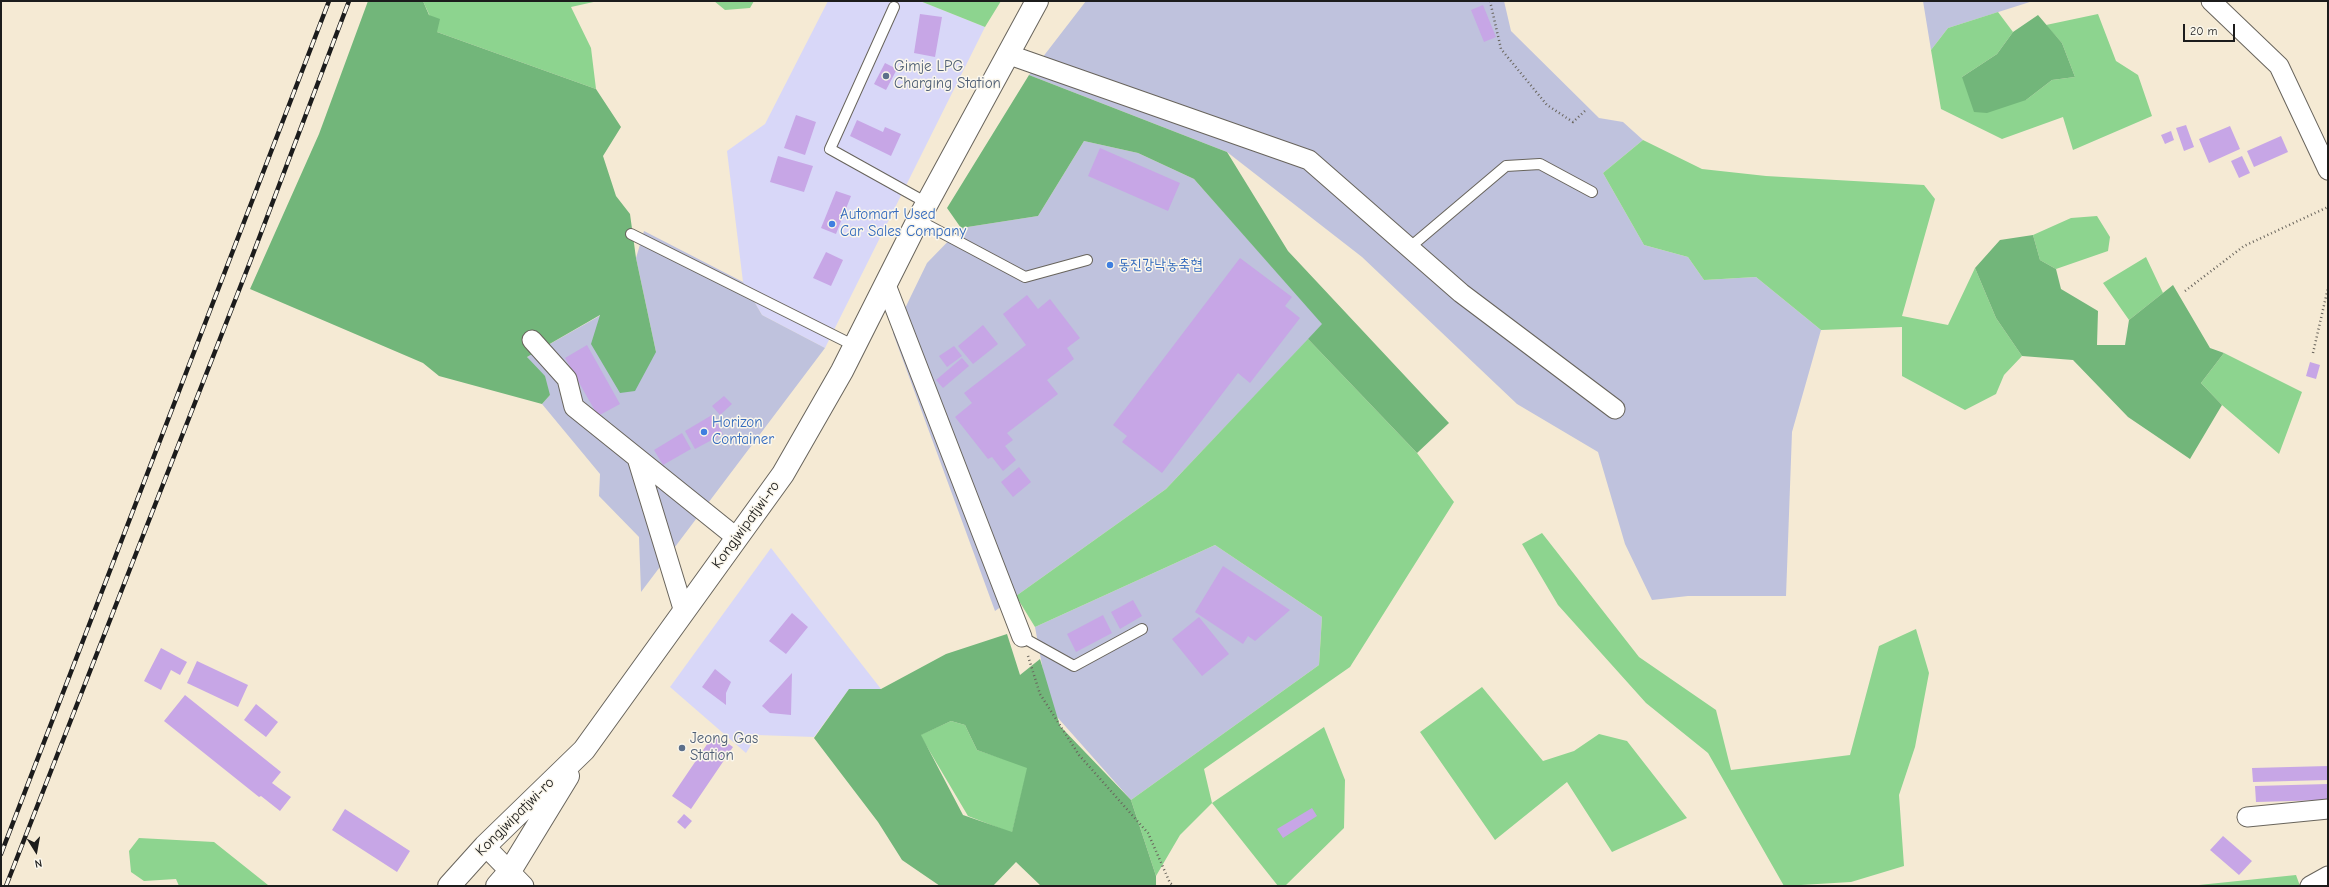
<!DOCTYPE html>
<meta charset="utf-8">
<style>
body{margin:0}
#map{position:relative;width:2329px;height:887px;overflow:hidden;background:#f5ead4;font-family:"Comic Neue",sans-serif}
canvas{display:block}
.frame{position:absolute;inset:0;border:2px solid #1c1c1c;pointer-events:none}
.north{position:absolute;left:16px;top:831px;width:40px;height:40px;-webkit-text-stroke:3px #fbf7ec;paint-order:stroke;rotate:169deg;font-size:11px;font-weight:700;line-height:16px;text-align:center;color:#1c1c1c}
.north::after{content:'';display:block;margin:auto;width:14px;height:18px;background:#1c1c1c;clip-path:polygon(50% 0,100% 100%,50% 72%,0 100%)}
.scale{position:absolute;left:2183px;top:24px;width:52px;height:18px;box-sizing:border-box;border:2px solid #1c1c1c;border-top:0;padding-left:5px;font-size:12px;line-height:14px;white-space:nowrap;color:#1c1c1c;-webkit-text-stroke:3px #fbf7ec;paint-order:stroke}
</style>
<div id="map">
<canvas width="2329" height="887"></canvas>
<div class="frame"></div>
<div class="north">N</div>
<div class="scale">20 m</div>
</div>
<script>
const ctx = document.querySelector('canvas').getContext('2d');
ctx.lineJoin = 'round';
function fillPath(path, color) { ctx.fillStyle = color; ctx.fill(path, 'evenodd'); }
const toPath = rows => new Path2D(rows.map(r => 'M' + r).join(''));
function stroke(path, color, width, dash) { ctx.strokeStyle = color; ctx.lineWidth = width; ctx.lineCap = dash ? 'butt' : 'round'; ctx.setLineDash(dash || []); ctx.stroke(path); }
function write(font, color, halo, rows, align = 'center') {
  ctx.font = font + ' "Comic Neue","Poor Story",sans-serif'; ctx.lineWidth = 3; ctx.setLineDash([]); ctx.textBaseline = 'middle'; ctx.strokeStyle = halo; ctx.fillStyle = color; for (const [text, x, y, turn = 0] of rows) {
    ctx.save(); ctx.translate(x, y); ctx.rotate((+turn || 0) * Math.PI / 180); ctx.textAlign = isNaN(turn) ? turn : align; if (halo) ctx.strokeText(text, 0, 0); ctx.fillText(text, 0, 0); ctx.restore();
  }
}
fillPath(toPath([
 [828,1,920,1,985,27,825,348,762,315,743,282,727,151,765,124],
 [771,548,881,689,849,689,814,737,757,735,746,753,670,687]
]), '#d8d7f8');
fillPath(toPath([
 [1086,1,1504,1,1511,31,1599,118,1623,122,1643,140,1603,173,1644,245,1688,257,1704,280,1756,277,1821,330,1792,432,1786,596,1688,596,1652,600,1625,544,1598,452,1517,404,1362,257,1227,152,1029,75],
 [1923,1,2033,1,1948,28,1931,50],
 [1084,141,1138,153,1194,179,1323,324,1166,489,995,611,893,333,927,263,961,228,1038,216],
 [644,231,743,282,762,315,825,348,641,592,639,537,599,496,600,474,542,404,550,395,527,357,601,315,656,352,636,258],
 [1215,545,1322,617,1319,665,1131,800,1050,709,1035,627]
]), '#bfc2dd');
fillPath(toPath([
 [423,1,598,1,571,7,591,48,596,89,437,32],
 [714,1,754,1,750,8,725,10],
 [920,1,1001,1,985,27],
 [1998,12,2013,32,1997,54,1962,77,2026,100,2052,80,2075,77,2062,43,2046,25,2098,14,2116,61,2138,75,2152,116,2073,150,2063,117,2002,139,1941,109,1931,50,1948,28],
 [1643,140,1702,169,1766,176,1924,185,1935,199,1902,316,1948,325,1975,268,1996,318,2022,356,2004,375,1996,394,1965,410,1902,376,1902,327,1821,330,1756,277,1704,280,1688,257,1644,245,1603,173],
 [2097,216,2110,237,2108,251,2056,269,2040,260,2033,235,2071,218],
 [2146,257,2163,293,2129,320,2103,283],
 [1308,339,1417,453,1454,502,1350,667,1204,769,1212,803,1324,727,1345,780,1344,828,1285,886,1278,886,1212,803,1180,835,1156,876,1131,800,1319,665,1322,617,1215,545,1035,627,1016,596,1166,489],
 [2224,353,2302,392,2279,454,2222,405,2201,383],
 [1542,533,1639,657,1716,710,1731,770,1850,755,1879,646,1916,629,1929,673,1915,747,1899,795,1904,866,1851,882,1784,886,1708,753,1646,703,1558,605,1522,544],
 [1482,687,1543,761,1574,751,1599,734,1627,741,1687,818,1612,852,1567,782,1495,840,1420,732],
 [951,721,965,725,977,750,1028,767,1012,833,968,816,920,735],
 [139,838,214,842,268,885,179,886,176,879,144,881,131,872,129,851],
 [2296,875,2300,886,2199,885]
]), '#8dd48f');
fillPath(toPath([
 [368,1,423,1,429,15,440,19,437,32,596,89,621,127,603,156,616,196,630,214,636,258,656,352,635,391,620,393,591,344,600,315,527,357,545,376,550,395,542,404,439,376,423,363,250,289,319,134],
 [2038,15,2062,43,2075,77,2052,80,2026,100,1987,113,1974,112,1962,77,1997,54,2013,32],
 [1029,75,1227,152,1288,251,1449,423,1417,453,1308,339,1322,324,1194,179,1138,153,1084,141,1038,216,961,228,947,208],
 [2033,235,2040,260,2056,269,2061,289,2098,311,2097,345,2125,345,2129,320,2173,285,2210,348,2224,353,2201,383,2222,405,2190,459,2128,417,2073,360,2022,356,1996,318,1975,268,2000,240],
 [1007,634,1020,675,1040,659,1060,726,1131,800,1156,876,1156,886,1041,886,1016,862,993,886,940,886,902,860,878,822,814,738,849,689,881,689,946,654],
 [951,721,965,725,977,750,1027,768,1012,832,963,815,921,735]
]), '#72b67a');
fillPath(toPath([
 [1483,5,1496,37,1484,42,1471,10],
 [920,14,942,17,935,57,914,53],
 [885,63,897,69,886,90,874,84],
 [796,115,816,122,805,155,784,148],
 [857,120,883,132,885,127,901,134,891,156,850,136],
 [2186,125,2194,147,2184,151,2176,128],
 [2230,126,2240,149,2209,163,2199,139],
 [2171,131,2174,140,2165,144,2161,135],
 [2281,136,2288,152,2254,167,2247,151],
 [1100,148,1180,183,1168,211,1088,176],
 [778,156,813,166,804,192,770,182],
 [2242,156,2250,173,2239,178,2231,161],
 [836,191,851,196,836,234,821,228],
 [826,252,843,260,831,286,813,278],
 [1240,258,1292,297,1285,306,1300,318,1250,383,1238,373,1162,473,1122,442,1127,436,1113,425],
 [1027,295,1038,309,1050,299,1080,338,1067,348,1074,359,1047,380,1058,394,1007,433,1013,440,1005,446,1016,460,1003,471,992,457,988,459,955,417,972,403,964,393,1026,345,1003,314],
 [983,325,998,344,973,364,958,346],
 [587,345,620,404,598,416,565,358],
 [954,346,962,356,947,367,939,356],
 [962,358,969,366,943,388,936,380],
 [2310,362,2320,365,2316,379,2306,376],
 [724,396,732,404,720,415,712,406],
 [712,415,723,434,695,449,685,431],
 [682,433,691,449,663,465,654,450],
 [1019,467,1031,482,1013,497,1001,482],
 [1223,566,1290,610,1255,641,1248,636,1243,644,1195,612],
 [1133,600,1142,616,1120,629,1111,612],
 [792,613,808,627,786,654,769,641],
 [1103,615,1112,633,1076,652,1067,634],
 [1199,617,1229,654,1202,676,1172,639],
 [161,648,187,662,180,675,171,670,161,690,144,681],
 [197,661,248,685,238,707,187,683],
 [715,669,731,682,726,693,726,705,702,687],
 [792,673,791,715,770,713,762,706],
 [185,695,281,772,272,783,291,797,280,811,261,796,259,797,164,721],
 [256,704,278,722,266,737,244,720],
 [714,734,733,747,691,809,672,796],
 [2328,766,2328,780,2253,782,2252,768],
 [2328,784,2328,800,2256,802,2255,786],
 [1312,808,1317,816,1283,838,1277,829],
 [345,809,410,851,397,872,332,830],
 [684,814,692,821,685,829,677,822],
 [2223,836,2252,861,2239,875,2210,850]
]), '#c7a6e6');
const service = toPath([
 [894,7,830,149,927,203],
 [918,220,1025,277,1087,260],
 [631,234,855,346],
 [1409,248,1506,166,1540,164,1592,192],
 [1022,637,1074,666,1142,629]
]);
const minor = toPath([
 [2211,1,2279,66,2328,170],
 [1007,54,1309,160,1461,293,1615,409],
 [886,285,1022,637],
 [532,340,567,379,574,407,737,538],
 [637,458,684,612],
 [2247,817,2328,809],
 [485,846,524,886],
 [2310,886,2328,876]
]);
const secondary = toPath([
 [449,886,485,846,584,750,783,474,842,371,918,220,1037,1],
 [497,886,510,871,568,776]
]);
stroke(service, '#68645c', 12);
stroke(minor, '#68645c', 21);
stroke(secondary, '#68645c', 24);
stroke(toPath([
 [1490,1,1501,49,1547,105,1573,122,1586,110],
 [2185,291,2244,246,2328,207],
 [2313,353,2328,288],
 [1028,656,1040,694,1079,755,1148,833,1170,883,1174,886]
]), '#68645c', 2.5, [1, 3]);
stroke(service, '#fff', 10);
stroke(minor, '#fff', 19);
stroke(secondary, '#fff', 22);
const rail = toPath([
 [1,854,329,1],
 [6,886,250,262,349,1]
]);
stroke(rail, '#1c1c1c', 4.5);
stroke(rail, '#fbf7ec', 3, [9]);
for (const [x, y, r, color] of [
 [886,76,4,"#5c6f8a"],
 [832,224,4,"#3f7fe0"],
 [1110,265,4,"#3f7fe0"],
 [704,432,4,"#3f7fe0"],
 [682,748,4,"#5c6f8a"]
]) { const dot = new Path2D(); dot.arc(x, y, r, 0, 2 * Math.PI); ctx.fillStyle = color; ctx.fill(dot); stroke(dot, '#fbf7ec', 1.5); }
write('15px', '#4e5e75', '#fbf7ec', [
 ["Gimje LPG",894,67],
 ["Charging Station",894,84],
 ["Jeong Gas",690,739],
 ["Station",690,756]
], 'left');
write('15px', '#366cbe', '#fbf7ec', [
 ["Automart Used",840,215],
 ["Car Sales Company",840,232],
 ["동진강낙농축협",1118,265],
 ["Horizon",712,423],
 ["Container",712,440]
], 'left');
write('15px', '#1c1c1c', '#fbf7ec', [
 ["Kongjwipatjwi-ro",746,525,-54],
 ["Kongjwipatjwi-ro",515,817,-45]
]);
</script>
